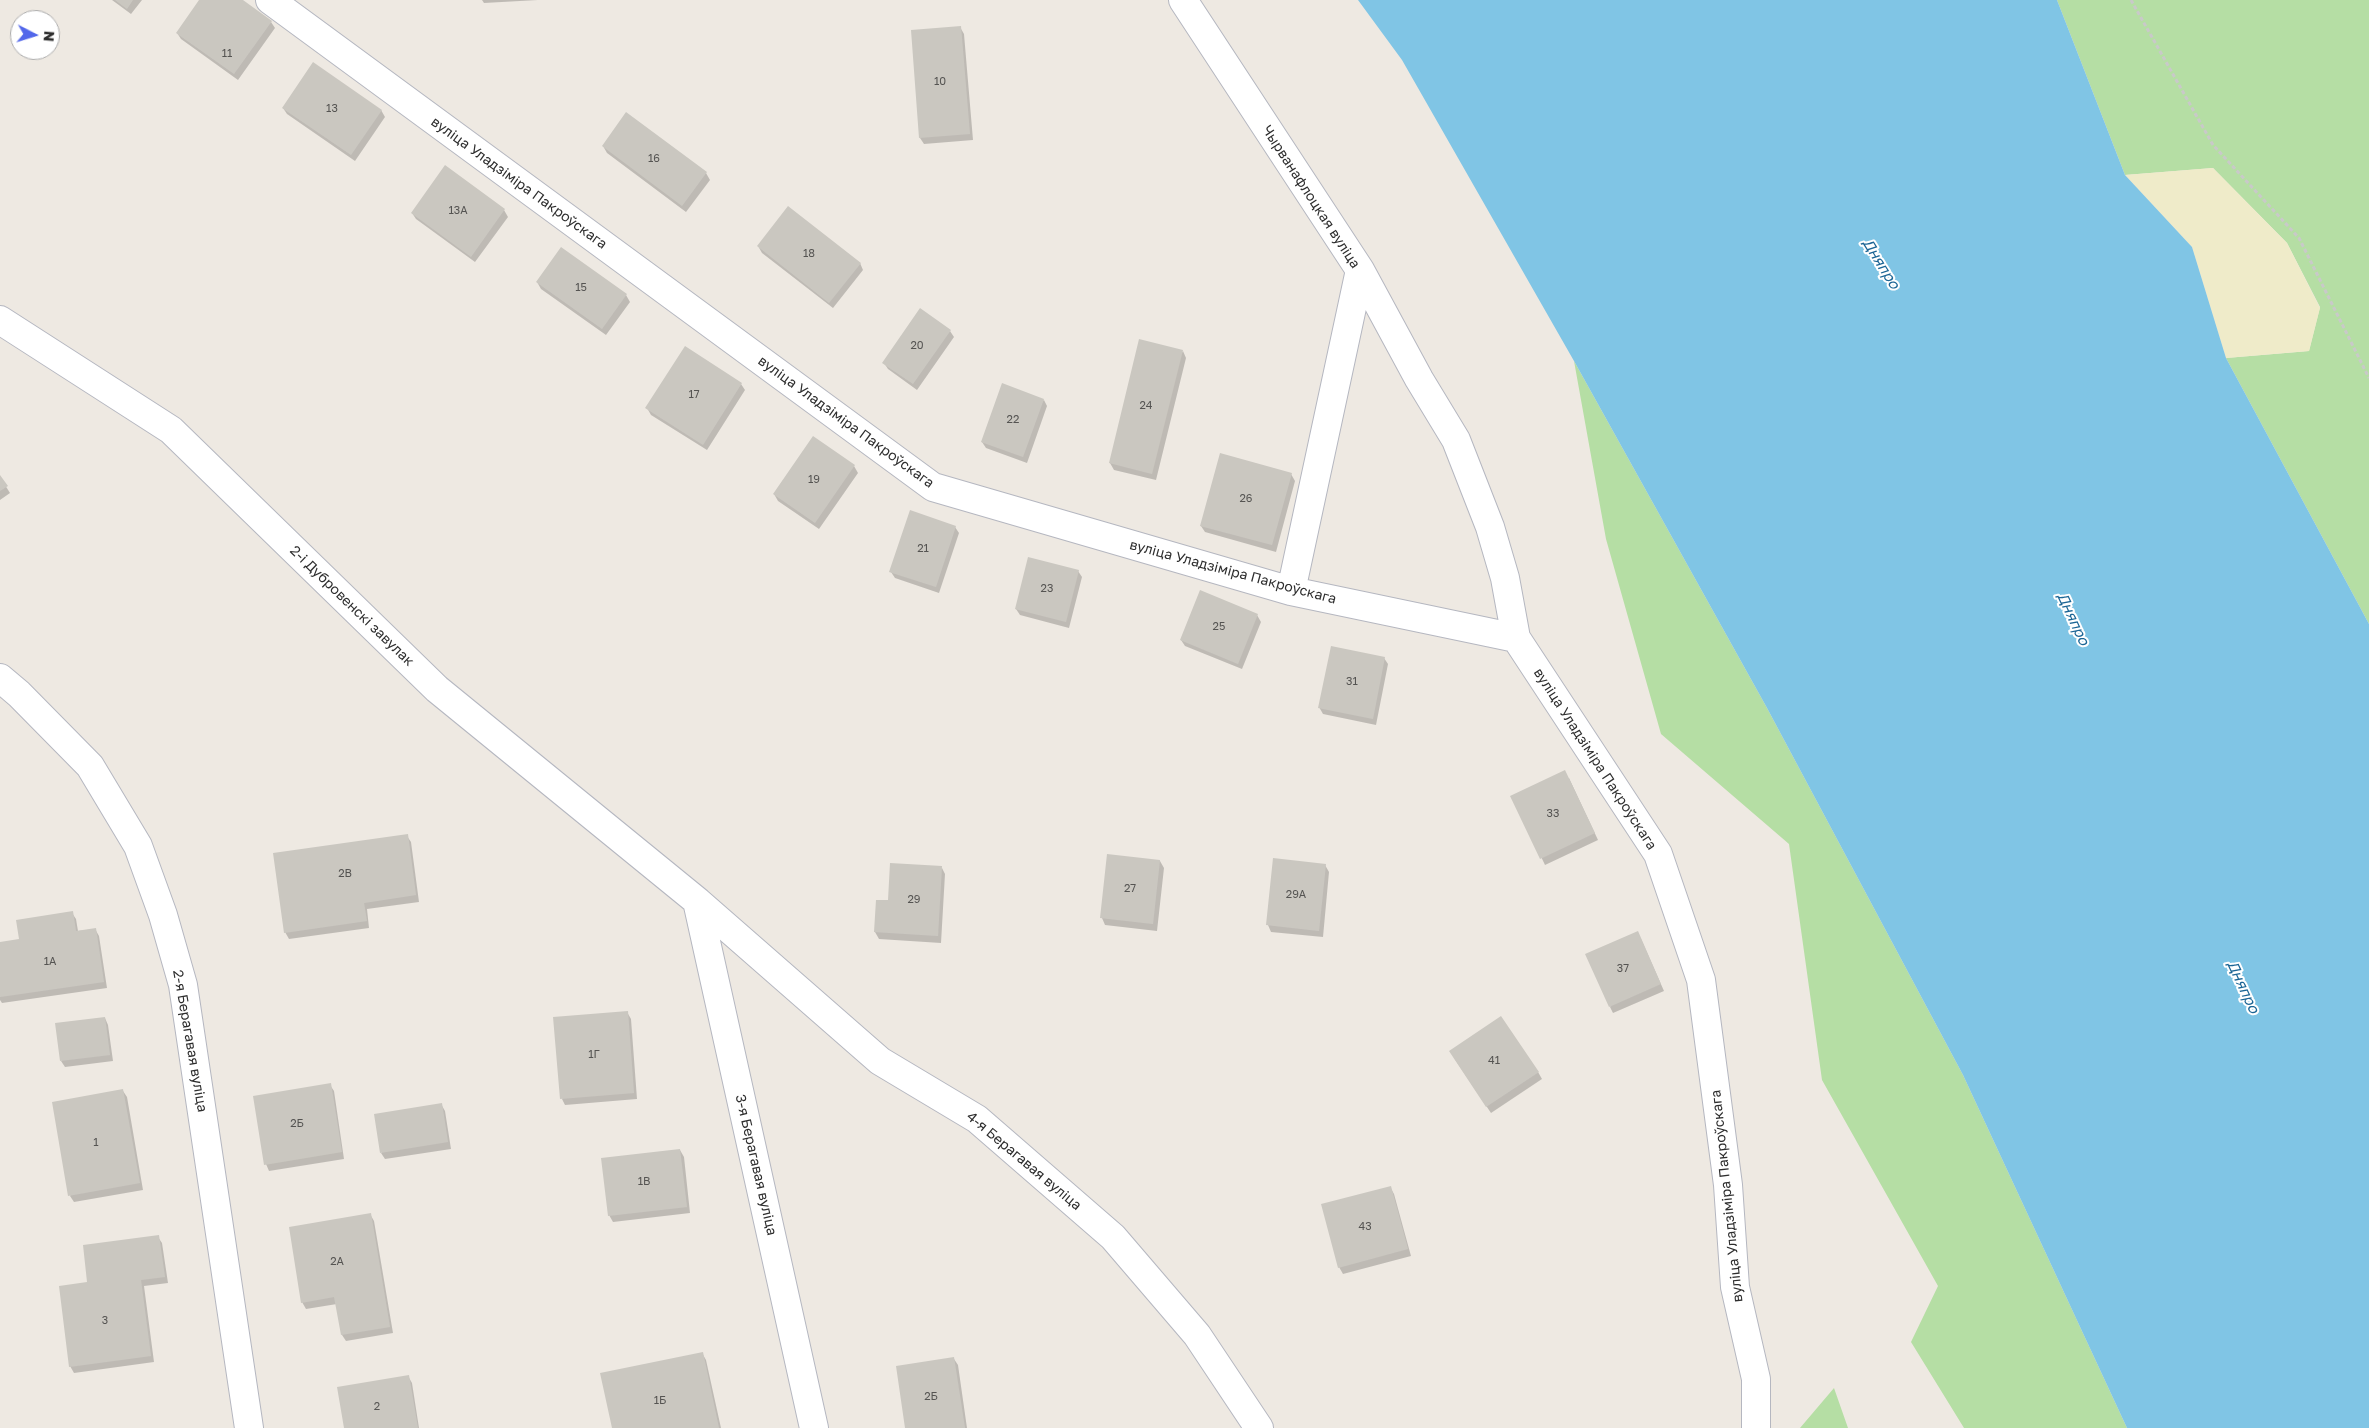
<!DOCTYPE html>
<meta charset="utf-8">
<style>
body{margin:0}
#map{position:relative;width:2369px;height:1428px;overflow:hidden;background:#eee9e2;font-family:"Golos Text",sans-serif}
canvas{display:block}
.north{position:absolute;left:10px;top:10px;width:50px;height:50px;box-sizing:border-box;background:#fff;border:1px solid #ababab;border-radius:50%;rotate:95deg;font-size:14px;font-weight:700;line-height:20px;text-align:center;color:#2e2e2e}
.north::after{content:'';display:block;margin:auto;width:18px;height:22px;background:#5267ea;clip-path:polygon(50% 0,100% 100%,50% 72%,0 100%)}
</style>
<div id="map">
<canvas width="2369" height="1428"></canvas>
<div class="north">N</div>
</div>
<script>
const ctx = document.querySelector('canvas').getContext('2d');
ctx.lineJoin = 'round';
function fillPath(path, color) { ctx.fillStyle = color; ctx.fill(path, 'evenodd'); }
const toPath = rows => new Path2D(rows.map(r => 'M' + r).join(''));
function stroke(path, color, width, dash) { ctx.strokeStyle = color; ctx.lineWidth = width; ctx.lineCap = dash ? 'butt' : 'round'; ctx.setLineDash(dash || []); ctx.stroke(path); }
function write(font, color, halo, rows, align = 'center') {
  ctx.font = font + ' "Golos Text",sans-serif'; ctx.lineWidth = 4; ctx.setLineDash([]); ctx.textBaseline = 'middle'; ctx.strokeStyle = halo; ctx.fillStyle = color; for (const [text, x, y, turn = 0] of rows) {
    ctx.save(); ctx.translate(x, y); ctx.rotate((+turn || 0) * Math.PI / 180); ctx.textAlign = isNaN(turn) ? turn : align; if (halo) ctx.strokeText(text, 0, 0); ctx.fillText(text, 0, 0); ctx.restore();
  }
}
fillPath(toPath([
 [2057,0,2369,0,2369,624,2226,358,2309,351,2320,307,2287,243,2213,168,2125,175],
 [1574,361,1767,708,1963,1075,2127,1428,1964,1428,1911,1342,1938,1286,1822,1080,1789,844,1661,734,1606,539],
 [1834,1388,1848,1428,1799,1428,1800,1428]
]), '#b5dea4');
fillPath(toPath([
 [2213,168,2287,243,2320,308,2309,351,2226,358,2192,247,2125,175]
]), '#efebc9');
fillPath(toPath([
 [1358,0,2057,0,2125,175,2192,247,2226,358,2369,624,2369,1428,2127,1428,1963,1075,1767,708,1574,361,1402,60]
]), '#80c5e5');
fillPath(toPath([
 [112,0,142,0,131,14],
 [200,0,241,0,271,22,275,28,238,80,181,39,177,33],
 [482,0,538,0,484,3],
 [960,27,964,34,973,140,924,144,920,138],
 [283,108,381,110,385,117,355,161,287,114],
 [603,146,706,173,710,180,686,212,607,153],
 [504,210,508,217,475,262,416,219,412,213],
 [758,246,860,263,863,270,833,308,762,253],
 [537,282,626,295,630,302,606,335,541,289],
 [950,331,954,337,917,390,888,369,884,363],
 [1183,351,1186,358,1156,480,1114,470,1110,463],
 [741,384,745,390,707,450,651,415,647,408],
 [1044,400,1047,406,1027,463,986,448,982,442],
 [854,466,858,473,819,529,778,501,774,494],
 [1291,474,1295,481,1276,552,1205,532,1201,526],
 [0,477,10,493,0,500],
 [955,527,959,533,939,593,895,578,891,572],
 [1078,571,1082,577,1069,628,1020,615,1016,609],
 [1257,615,1261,622,1242,669,1185,646,1181,640],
 [1384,658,1388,664,1376,725,1323,714,1319,707],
 [1569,778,1598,840,1545,865,1512,796],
 [407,836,411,842,419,902,367,909,369,928,289,939,285,932],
 [1108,856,1160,861,1164,868,1157,931,1105,925,1102,918],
 [1275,860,1325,865,1329,872,1323,937,1271,932,1268,925],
 [942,868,945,874,941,943,879,939,875,932,889,902],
 [72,913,76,919,78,931,95,929,99,936,107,988,2,1003,0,1000,0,943,20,940],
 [1641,939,1664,991,1613,1013,1610,1007],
 [627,1012,631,1019,637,1099,565,1105,562,1099],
 [105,1018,108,1025,113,1061,65,1067,61,1061],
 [1454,1058,1538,1072,1542,1079,1491,1113],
 [330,1085,334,1091,344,1159,269,1171,266,1164],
 [123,1091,127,1097,143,1190,74,1202,70,1196],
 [441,1104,445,1111,451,1149,385,1159,381,1153],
 [680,1150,684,1157,690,1213,613,1222,609,1215],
 [1390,1187,1394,1194,1411,1256,1343,1274,1339,1267],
 [370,1214,374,1221,393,1333,346,1341,342,1335,337,1304,306,1309,302,1302],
 [158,1237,162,1243,168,1283,144,1286,154,1362,74,1373,70,1366,89,1283],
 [702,1353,706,1360,721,1428,613,1428],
 [954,1359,958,1365,967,1428,907,1428],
 [408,1376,412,1383,419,1428,345,1428]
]), '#0003');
fillPath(toPath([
 [115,0,133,0,127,9],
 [199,0,243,0,272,21,234,74,176,33],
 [961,26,970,134,919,138,911,30],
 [313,62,382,110,351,155,282,108],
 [626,112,707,172,682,206,602,146],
 [445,165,505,209,471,257,411,213],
 [788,206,861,263,829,303,757,246],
 [561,247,627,294,602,329,536,282],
 [920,308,951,330,913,384,882,363],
 [1139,339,1183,350,1152,474,1109,463],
 [685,346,742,383,703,445,645,408],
 [1002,383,1044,399,1023,457,981,442],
 [813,436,855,465,815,523,773,494],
 [1220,453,1292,473,1272,545,1200,526],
 [0,475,8,486,0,491],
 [910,510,956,526,936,587,889,572],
 [1028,557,1079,570,1066,622,1015,609],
 [1200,590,1258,614,1238,664,1180,640],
 [1331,646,1385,657,1373,719,1318,708],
 [1565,770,1595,833,1540,859,1510,796],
 [408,834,416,895,364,903,367,921,284,933,273,853],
 [1107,854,1160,860,1153,924,1100,918],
 [1273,858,1326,864,1319,931,1266,925],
 [890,863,942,866,938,936,874,932,876,900,888,900],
 [73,911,76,931,96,928,104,982,0,997,0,942,19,939,16,920],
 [1638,931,1661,984,1609,1007,1585,954],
 [628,1011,634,1093,560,1099,553,1017],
 [1501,1016,1539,1072,1486,1107,1449,1051],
 [105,1017,110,1055,60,1061,55,1023],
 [331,1083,342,1152,264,1165,253,1096],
 [123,1089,140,1183,68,1196,52,1102],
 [442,1103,448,1142,380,1153,374,1114],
 [680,1149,687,1207,608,1216,601,1158],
 [1391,1186,1408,1249,1338,1268,1321,1204],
 [371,1213,390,1327,341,1335,334,1297,301,1303,289,1227],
 [159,1235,165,1277,141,1280,151,1356,69,1367,59,1286,87,1282,83,1245],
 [703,1352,719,1428,612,1428,600,1373],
 [954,1357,965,1428,905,1428,896,1366],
 [409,1375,418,1428,344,1428,337,1387]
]), '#cac7c0');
const minor = toPath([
 [270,0,933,487,1291,591,1516,638,1658,854,1701,980,1728,1185,1735,1287,1756,1379,1756,1428],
 [1183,0,1360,270,1291,591],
 [1360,270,1419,379,1456,440,1490,527,1505,578,1516,638],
 [0,320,171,430,437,689,697,901,880,1061,977,1119,1113,1237,1197,1335,1259,1428],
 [0,678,19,694,90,766,138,846,163,915,183,985,249,1428],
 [697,901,814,1428]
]);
stroke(minor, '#b5b7c0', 30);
stroke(toPath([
 [2131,0,2213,145,2299,238,2369,378]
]), '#c9c9c9', 3, [4, 2.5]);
stroke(minor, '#fff', 28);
write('11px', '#555452', null, [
 ["11",227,54],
 ["10",940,82],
 ["13",332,109],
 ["16",654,159],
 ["13А",458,211],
 ["18",809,254],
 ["15",581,288],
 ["20",917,346],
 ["17",694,395],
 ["24",1146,406],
 ["22",1013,420],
 ["19",814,480],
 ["26",1246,499],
 ["21",923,549],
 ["23",1047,589],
 ["25",1219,627],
 ["31",1352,682],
 ["33",1553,814],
 ["2В",345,874],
 ["27",1130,889],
 ["29А",1296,895],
 ["29",914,900],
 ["1А",50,962],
 ["37",1623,969],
 ["1Г",594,1055],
 ["41",1494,1061],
 ["2Б",297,1124],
 ["1",96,1143],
 ["1В",644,1182],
 ["43",1365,1227],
 ["2А",337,1262],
 ["3",105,1321],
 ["2Б",931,1397],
 ["1Б",660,1401],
 ["2",377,1407]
]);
write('14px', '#2e2e2e', '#fff', [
 ["вуліца Уладзіміра Пакроўскага",519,183,36],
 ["Чырванафлоцкая вуліца",1311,197,57],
 ["вуліца Уладзіміра Пакроўскага",846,422,36],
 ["вуліца Уладзіміра Пакроўскага",1233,572,15],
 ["2-і Дубровенскі завулак",352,606,44],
 ["вуліца Уладзіміра Пакроўскага",1595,759,57],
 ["2-я Берагавая вуліца",190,1041,80],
 ["4-я Берагавая вуліца",1024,1161,40],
 ["3-я Берагавая вуліца",756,1165,77],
 ["вуліца Уладзіміра Пакроўскага",1727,1196,-96]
]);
write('italic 15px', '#1b6595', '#fff', [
 ["Дняпро",1881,264,58],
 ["Дняпро",2073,619,65],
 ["Дняпро",2243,987,65]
]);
</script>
